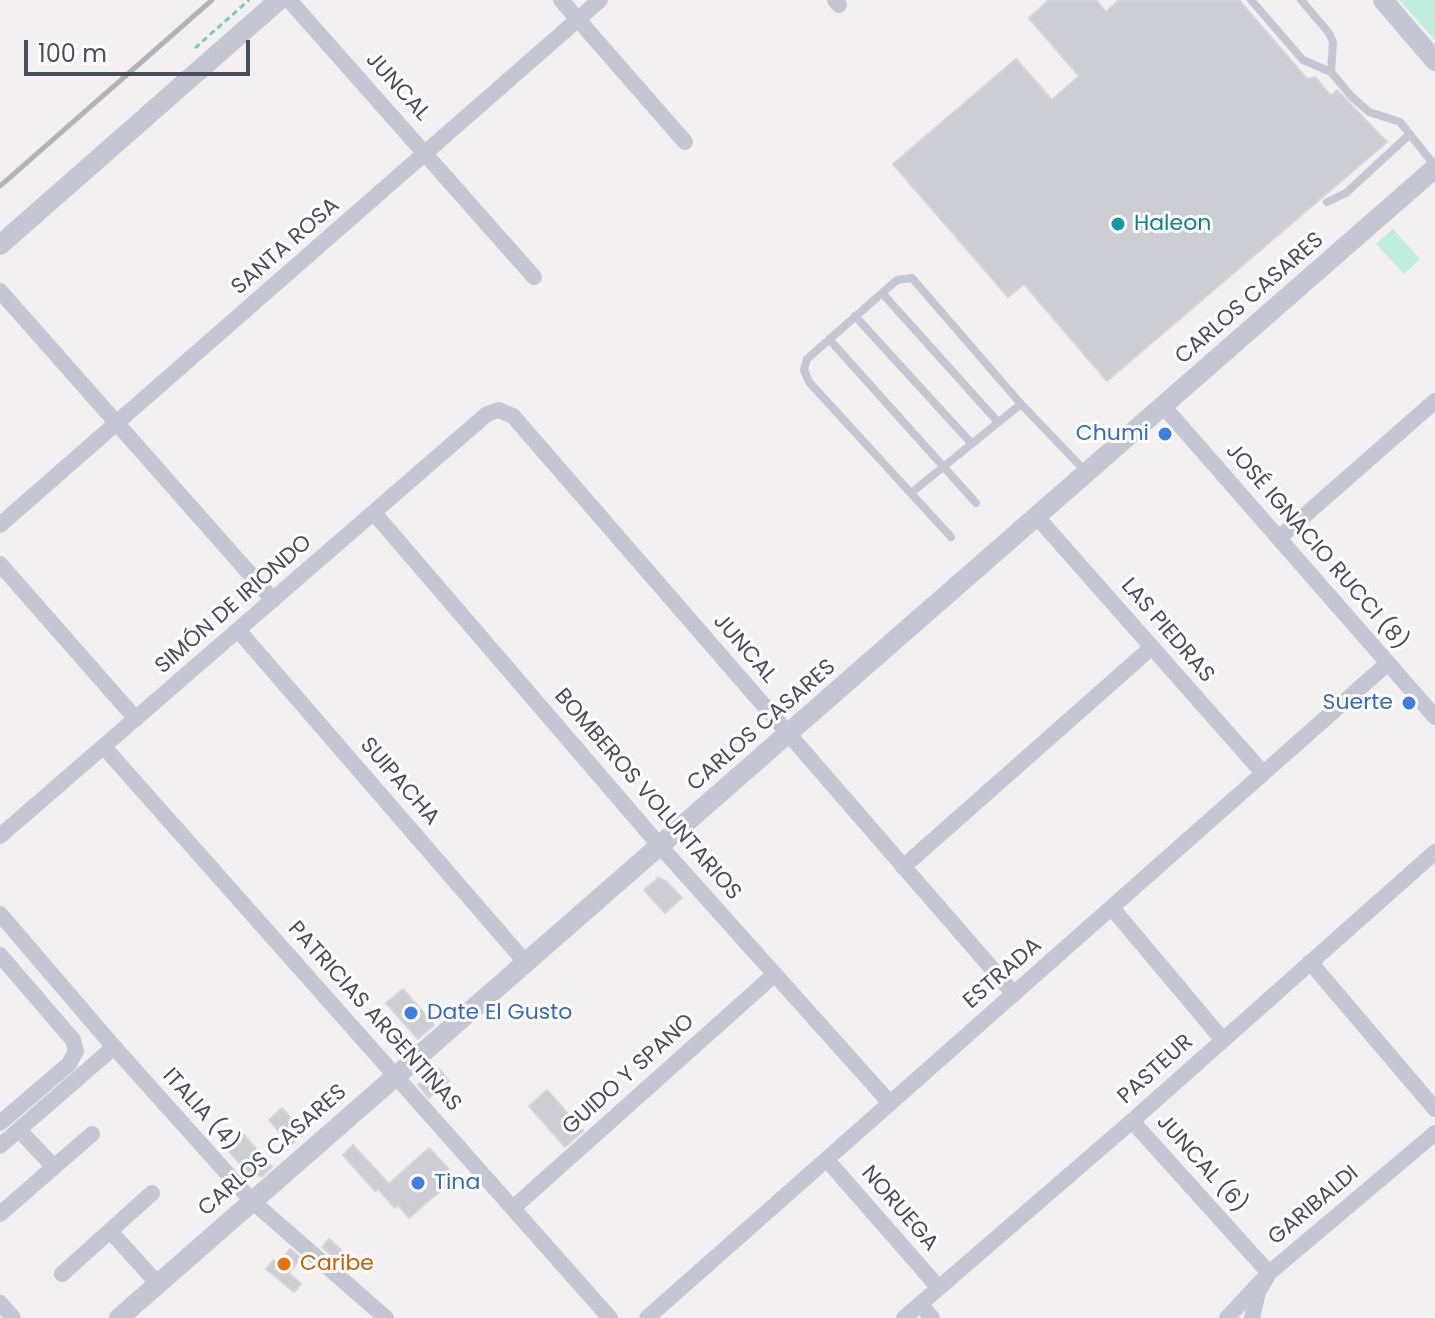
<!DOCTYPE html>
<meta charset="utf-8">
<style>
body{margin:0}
#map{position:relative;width:1435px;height:1318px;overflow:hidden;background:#f2f0f0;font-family:Poppins,sans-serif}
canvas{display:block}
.scale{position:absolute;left:24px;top:40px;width:226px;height:36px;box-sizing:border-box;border:4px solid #494d5c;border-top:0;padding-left:10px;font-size:24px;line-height:28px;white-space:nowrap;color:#494d5c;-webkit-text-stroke:6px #fff;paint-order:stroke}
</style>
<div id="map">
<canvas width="1435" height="1318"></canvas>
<div class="scale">100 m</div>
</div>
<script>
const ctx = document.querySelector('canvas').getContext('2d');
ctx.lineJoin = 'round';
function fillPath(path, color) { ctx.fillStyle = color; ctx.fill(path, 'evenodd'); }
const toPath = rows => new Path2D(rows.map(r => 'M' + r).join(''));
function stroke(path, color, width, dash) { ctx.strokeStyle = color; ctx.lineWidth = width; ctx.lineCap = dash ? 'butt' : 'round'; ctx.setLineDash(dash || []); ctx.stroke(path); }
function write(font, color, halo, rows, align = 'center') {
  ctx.font = font + ' Poppins,sans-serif'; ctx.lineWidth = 6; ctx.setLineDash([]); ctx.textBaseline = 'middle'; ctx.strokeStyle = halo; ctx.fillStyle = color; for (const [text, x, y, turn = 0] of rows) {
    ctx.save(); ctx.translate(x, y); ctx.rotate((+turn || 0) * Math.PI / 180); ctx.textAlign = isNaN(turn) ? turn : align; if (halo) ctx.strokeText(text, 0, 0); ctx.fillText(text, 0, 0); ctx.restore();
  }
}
fillPath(toPath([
 [1399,0,1435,0,1435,41,1433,38],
 [1393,229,1420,259,1404,274,1376,244]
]), '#c1eddf');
const building = toPath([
 [1049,0,1096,0,1106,12,1119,0,1239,0,1307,79,1315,77,1331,96,1337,90,1387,142,1107,381,1024,284,1008,297,893,164,1016,59,1052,100,1079,76,1029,18,1049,0],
 [658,878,666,881,682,898,665,913,644,890,658,878],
 [403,989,434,1025,418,1039,386,1003,403,989],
 [439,1069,449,1081,429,1098,418,1085,439,1069],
 [547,1090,583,1131,565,1147,529,1106,547,1090],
 [282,1108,304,1134,291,1145,269,1120,282,1108],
 [244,1135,272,1167,262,1176,250,1175,227,1149,244,1135],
 [353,1145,389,1184,429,1148,456,1177,409,1218,398,1205,395,1208,378,1189,375,1191,343,1155,353,1145],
 [329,1239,354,1262,347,1269,322,1247,329,1239],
 [290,1249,301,1258,289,1273,301,1284,294,1292,266,1269,274,1260,278,1264,290,1249]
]);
fillPath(building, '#cdced4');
stroke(building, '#d4d4da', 2);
stroke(toPath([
 [195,48,249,0]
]), '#7bc9ba', 3, [6, 4]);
stroke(toPath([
 [1251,0,1303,60,1331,72,1351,96,1369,112,1400,122,1435,166],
 [1301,0,1329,33,1333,42,1331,72],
 [1327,202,1346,193,1410,134],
 [882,293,998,422],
 [855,316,972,444],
 [829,339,976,503],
 [911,493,1021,404],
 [951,537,809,382,804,370,807,359,897,280,912,278,1021,404,1087,473]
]), '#c4c7d3', 8);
stroke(toPath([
 [289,0,534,277],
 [561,0,685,142],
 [835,0,839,5],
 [0,291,273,600],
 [1164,407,1435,717],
 [374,513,660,846,890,1103],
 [1037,517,1263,773],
 [0,525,600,0],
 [1279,538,1435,401],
 [0,564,136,719],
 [238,630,526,963],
 [104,747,610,1318],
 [0,836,487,414,499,410,513,416,1014,994],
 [903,867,1152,647],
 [1112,908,1222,1039],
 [0,914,114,1047,252,1201,386,1318],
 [0,955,73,1040,76,1051,69,1064,0,1123],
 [1310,962,1435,1109],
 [1132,1121,1269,1273,1258,1292,1252,1318],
 [19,1130,54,1167],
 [0,1146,114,1047],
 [827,1160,939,1288],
 [513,1208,775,974],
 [0,1214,92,1134],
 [110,1231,158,1284],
 [62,1274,152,1193],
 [0,1303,13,1318],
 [920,1304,932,1318],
 [647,1318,1388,663],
 [904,1318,1132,1121,1435,852],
 [1227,1318,1269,1273,1435,1133]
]), '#c4c7d3', 16);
stroke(toPath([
 [1383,0,1435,61],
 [0,245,279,0],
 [119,1318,1435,168]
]), '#c4c7d3', 20);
stroke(toPath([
 [0,186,212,0]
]), '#b2b3b9', 5);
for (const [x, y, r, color] of [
 [1118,224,8,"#0f9aa8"],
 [1165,434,8,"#3f7fe0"],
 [1409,703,8,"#3f7fe0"],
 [411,1013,8,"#3f7fe0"],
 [418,1183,8,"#3f7fe0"],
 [284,1264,8,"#e8710a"]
]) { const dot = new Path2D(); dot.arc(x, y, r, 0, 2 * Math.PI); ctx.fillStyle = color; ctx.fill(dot); stroke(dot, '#fff', 3); }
write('22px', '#494d5c', '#fff', [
 ["JUNCAL",397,87,48],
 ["SANTA ROSA",286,247,-41],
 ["CARLOS CASARES",1250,299,-41],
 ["JOSÉ IGNACIO RUCCI (8)",1316,547,49],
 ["SIMÓN DE IRIONDO",234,605,-41],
 ["LAS PIEDRAS",1167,631,49],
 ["JUNCAL",744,649,49],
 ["CARLOS CASARES",762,726,-41],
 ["SUIPACHA",399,782,49],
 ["BOMBEROS VOLUNTARIOS",647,795,49],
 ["ESTRADA",1003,974,-41],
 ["PATRICIAS ARGENTINAS",374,1017,48],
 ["PASTEUR",1156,1070,-42],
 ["GUIDO Y SPANO",629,1075,-42],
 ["ITALIA (4)",200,1110,48],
 ["CARLOS CASARES",273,1151,-41],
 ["JUNCAL (6)",1201,1164,48],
 ["GARIBALDI",1314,1206,-40],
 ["NORUEGA",899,1209,49]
]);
write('22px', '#0d838f', '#fff', [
 ["Haleon",1134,224]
], 'left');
write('22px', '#366cbe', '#fff', [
 ["Chumi",1149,434],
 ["Suerte",1393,703],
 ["Date El Gusto",427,1013,"left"],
 ["Tina",434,1183,"left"]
], 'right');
write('22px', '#c56008', '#fff', [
 ["Caribe",300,1264]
], 'left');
</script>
